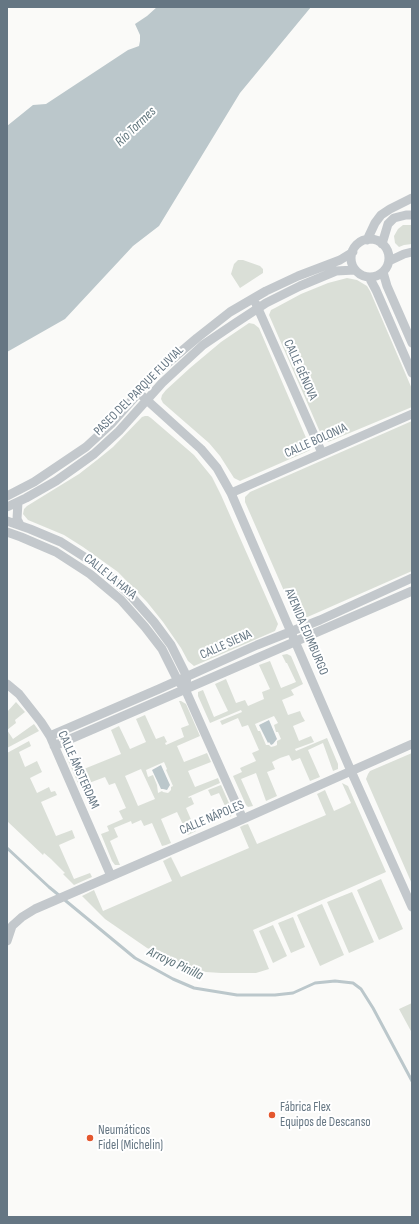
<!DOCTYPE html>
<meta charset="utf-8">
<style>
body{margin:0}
#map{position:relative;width:419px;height:1224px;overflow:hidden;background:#fafaf8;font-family:"Sofia Sans Condensed",sans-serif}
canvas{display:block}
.frame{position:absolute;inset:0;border:8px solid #657683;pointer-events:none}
</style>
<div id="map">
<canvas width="419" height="1224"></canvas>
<div class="frame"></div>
</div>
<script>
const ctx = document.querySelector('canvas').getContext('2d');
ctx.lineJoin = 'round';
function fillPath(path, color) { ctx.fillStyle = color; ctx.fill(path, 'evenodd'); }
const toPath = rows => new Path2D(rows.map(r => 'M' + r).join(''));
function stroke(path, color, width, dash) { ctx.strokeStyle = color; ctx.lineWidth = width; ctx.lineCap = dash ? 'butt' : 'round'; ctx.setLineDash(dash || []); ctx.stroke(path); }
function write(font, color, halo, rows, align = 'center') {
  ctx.font = font + ' "Sofia Sans Condensed",sans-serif'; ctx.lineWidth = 4; ctx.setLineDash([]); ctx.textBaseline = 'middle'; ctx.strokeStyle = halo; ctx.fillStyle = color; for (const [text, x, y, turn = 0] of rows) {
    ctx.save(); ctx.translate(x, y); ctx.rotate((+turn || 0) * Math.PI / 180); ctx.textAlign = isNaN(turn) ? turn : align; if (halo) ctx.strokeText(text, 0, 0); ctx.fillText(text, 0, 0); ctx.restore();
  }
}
fillPath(toPath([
 [403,225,412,225,412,244,404,245,399,247,395,243,394,236,398,229],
 [238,260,243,260,260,266,263,269,263,273,240,288,231,274,234,264],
 [347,278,357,280,367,286,370,291,412,389,412,407,328,442,323,439,269,315,271,310,275,308,301,294,328,283],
 [249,323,254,324,259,328,310,447,310,450,306,452,242,480,240,481,234,478,220,456,209,443,163,403,161,399,162,395,166,390,190,368,221,342],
 [145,416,148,416,151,418,194,455,212,477,221,495,278,624,275,631,194,666,188,661,181,648,163,622,147,602,118,572,83,547,64,535,28,520,23,514,24,509,27,506,79,474,97,460,113,447,142,417],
 [412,421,412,571,303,619,297,618,295,616,245,502,245,497,250,492],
 [287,654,291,656,303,684,291,690,294,695,282,700,288,715,300,711,302,716,305,721,293,726,299,741,311,736,314,742,295,749,296,751,327,738,338,764,338,769,333,771,323,743,308,750,320,777,310,781,300,758,292,761,289,755,280,758,272,762,275,769,267,772,277,796,266,801,256,773,241,779,253,806,248,807,246,805,233,776,242,772,240,768,256,761,252,753,259,750,248,725,242,727,238,718,222,725,220,721,242,712,241,710,210,723,198,696,198,692,203,690,214,717,228,711,215,684,226,679,236,703,245,700,248,706,264,699,262,692,270,689,259,665,270,661,281,688,296,682,287,663,286,663,282,655],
 [274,716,278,723,274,725,276,732,278,732,281,739,277,741,277,745,275,746,271,747,269,745,266,745,260,731,258,731,255,724],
 [179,701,181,701,186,704,200,736,177,746,184,762,207,753,211,762,188,771,195,787,218,778,220,783,188,797,189,798,191,797,194,804,186,808,196,831,188,835,177,812,161,819,171,843,166,845,162,846,152,823,144,826,141,820,132,824,131,821,114,828,118,837,110,841,120,865,115,865,112,861,101,834,109,831,107,826,123,819,119,811,126,808,115,783,109,785,105,777,89,783,87,779,78,783,66,756,66,751,69,748,79,771,121,754,111,730,119,726,130,749,146,742,136,719,145,715,156,739,164,736,167,742,165,743,166,745,184,737,181,728,189,725],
 [164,762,167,769,166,770,173,786,171,787,171,790,168,793,163,792,162,791,158,793,157,785,153,775,148,777,146,770],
 [141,769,155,799,138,806,125,776],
 [16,702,25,712,15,720,16,723,7,730,7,712],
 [34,724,39,731,7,748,7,730,13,739],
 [29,741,31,746,19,752,25,767,37,761,42,772,30,778,37,793,49,787,51,792,55,791,57,795,41,802,56,836,72,830,75,838,59,845,74,879,90,873,92,877,74,885,63,874,65,873,51,859,44,853,43,855,7,821,7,753],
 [412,753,412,884,366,779,368,774,370,771],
 [342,783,348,786,386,872,253,930,269,969,256,973,221,973,206,972,187,966,147,948,105,919,82,896,94,890,103,911,172,881,163,861,171,857,181,877,249,848,240,827,244,825,248,824,257,844,326,815,317,794,325,790,334,811,343,807,351,803],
 [221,785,232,810,232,815,230,817,219,793,211,796,208,790],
 [381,879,403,929,379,940,357,890],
 [352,892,374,942,349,953,327,902],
 [322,904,344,955,320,966,297,915],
 [293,917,305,947,291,953,278,923],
 [273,925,287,956,273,963,259,931],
 [412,1003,412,1033,399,1009]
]), '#dadfd7');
fillPath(toPath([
 [157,7,311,7,240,93,159,226,133,246,65,319,7,352,7,126,33,105,46,104,128,50,139,46,140,41,140,35,135,24,147,16],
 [269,720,277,739,273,744,271,745,269,742,268,743,259,725],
 [161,765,170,785,167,790,163,789,161,789,152,770]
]), '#bbc7cb');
stroke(toPath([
 [7,848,49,887,135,958,173,979,194,988,237,995,275,995,293,993,315,983,335,981,353,983,361,989,373,1008,412,1081]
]), '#bbc7cb', 3);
stroke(toPath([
 '351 258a19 19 0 1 1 38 0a19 19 0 1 1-38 0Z',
 [367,240,375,223,381,215,390,209,412,198],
 [382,244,388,224,394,218,406,215,412,215],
 [389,261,404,254,412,252],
 [383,272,387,286,412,343],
 [369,277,376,290,412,373],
 [256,304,322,453],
 [139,393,201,449,217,468,231,493,351,771,412,907],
 [231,493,412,414],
 [7,496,34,482,86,447,111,424,156,373,197,338,230,312,266,291,298,276,340,260,353,252],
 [18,502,17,519,20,525],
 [7,507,26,498,56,481,94,454,119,431,162,383,203,345,234,324,266,303,300,286,336,271,355,270],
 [7,521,30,529,61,542,97,565,131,596,154,622,171,645,187,677,185,689,178,681,162,649,145,627,121,600,90,574,56,552,21,537,7,532],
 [7,684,19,694,41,722,50,736,111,876],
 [185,689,243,819],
 [50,736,159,689,257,645,320,620,412,578],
 [54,746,412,591],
 [7,941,12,926,22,917,35,909,243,819,412,744]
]), '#c3c8cc', 9);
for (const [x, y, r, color] of [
 [272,1115,4,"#e4572e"],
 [90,1138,4,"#e4572e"]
]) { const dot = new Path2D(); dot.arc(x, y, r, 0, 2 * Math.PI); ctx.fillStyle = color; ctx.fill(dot); stroke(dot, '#fff', 1.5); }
write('13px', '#657683', '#fff', [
 ["CALLE GÉNOVA",300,370,66],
 ["PASEO DEL PARQUE FLUVIAL",139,391,-45],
 ["CALLE BOLONIA",316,441,-24],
 ["CALLE LA HAYA",110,577,39],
 ["AVENIDA EDIMBURGO",306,632,67],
 ["CALLE SIENA",226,645,-24],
 ["CALLE ÁMSTERDAM",78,770,66],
 ["CALLE NÁPOLES",212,818,-23]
]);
write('13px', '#657683', '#fff', [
 ["Fábrica Flex",280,1108],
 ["Equipos de Descanso",280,1123],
 ["Neumáticos",98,1131],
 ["Fidel (Michelin)",98,1146]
], 'left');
write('italic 14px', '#60757c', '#fff', [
 ["Río Tormes",136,127,-44],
 ["Arroyo Pinilla",175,964,25]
]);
</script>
